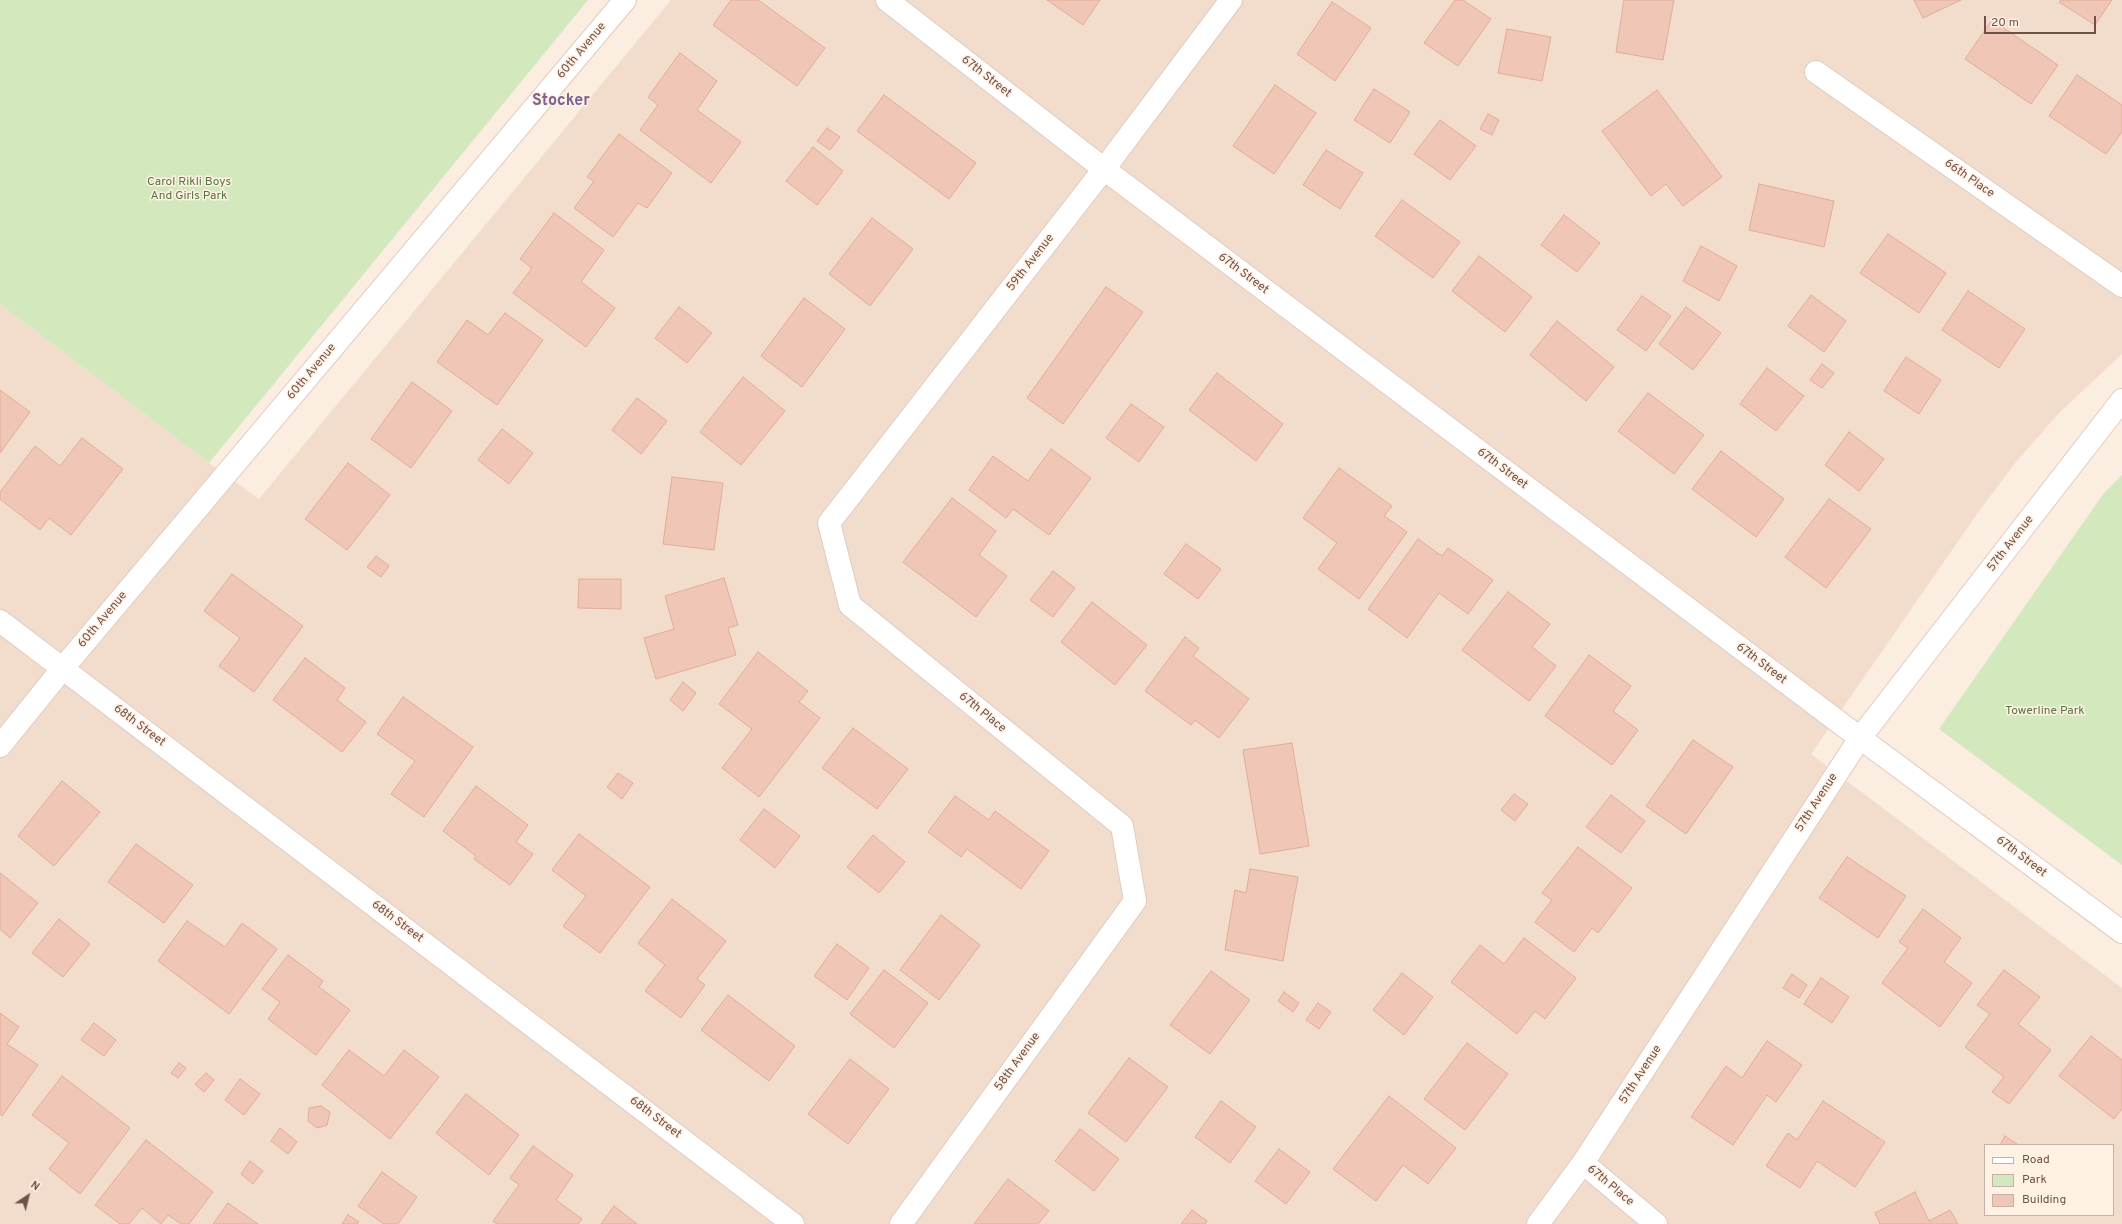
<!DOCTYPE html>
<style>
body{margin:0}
#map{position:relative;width:2122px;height:1224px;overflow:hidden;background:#fbeddf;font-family:Overpass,sans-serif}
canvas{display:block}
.legend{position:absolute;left:1984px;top:1144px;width:130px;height:72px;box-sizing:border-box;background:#fff1e4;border:1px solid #c6b1a6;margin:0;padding:5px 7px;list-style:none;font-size:12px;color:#705148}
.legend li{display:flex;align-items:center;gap:8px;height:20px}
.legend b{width:20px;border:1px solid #c6b1a6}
.north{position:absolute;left:8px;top:1176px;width:40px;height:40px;-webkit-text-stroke:3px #fff1e4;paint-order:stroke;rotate:35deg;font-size:11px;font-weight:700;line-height:16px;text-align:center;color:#705148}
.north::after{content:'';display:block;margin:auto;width:14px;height:18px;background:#705148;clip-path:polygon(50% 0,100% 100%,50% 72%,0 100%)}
.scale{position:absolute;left:1984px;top:16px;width:112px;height:18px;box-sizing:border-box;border:2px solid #705148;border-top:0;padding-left:5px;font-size:12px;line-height:14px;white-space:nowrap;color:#705148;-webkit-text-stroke:3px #fff1e4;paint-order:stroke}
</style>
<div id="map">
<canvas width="2122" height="1224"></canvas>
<ul class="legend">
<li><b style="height:5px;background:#fff"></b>Road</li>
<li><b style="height:11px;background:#d4e8be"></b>Park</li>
<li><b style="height:11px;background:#f0c7b7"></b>Building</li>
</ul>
<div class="north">N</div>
<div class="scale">20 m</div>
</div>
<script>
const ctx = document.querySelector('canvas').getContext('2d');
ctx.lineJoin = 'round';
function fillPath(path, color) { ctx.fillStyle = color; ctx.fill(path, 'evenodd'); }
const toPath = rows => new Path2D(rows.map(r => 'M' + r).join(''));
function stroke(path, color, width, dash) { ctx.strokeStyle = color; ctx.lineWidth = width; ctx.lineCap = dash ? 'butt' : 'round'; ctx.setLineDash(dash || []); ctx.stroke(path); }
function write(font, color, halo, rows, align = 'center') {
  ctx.font = font + ' Overpass,sans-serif'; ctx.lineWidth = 3; ctx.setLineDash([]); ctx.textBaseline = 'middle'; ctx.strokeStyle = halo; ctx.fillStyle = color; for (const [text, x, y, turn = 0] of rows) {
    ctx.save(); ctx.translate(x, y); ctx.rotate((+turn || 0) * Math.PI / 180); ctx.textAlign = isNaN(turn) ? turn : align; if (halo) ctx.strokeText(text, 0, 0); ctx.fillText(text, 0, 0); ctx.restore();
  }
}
fillPath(toPath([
 [671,0,2122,0,2122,354,2059,413,2016,462,1979,511,1811,754,2122,988,2122,1224,0,1224,0,304,209,463,259,499],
 [1985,1145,2113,1145,2113,1215,1985,1215]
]), '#f2ddcd');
fillPath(toPath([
 [0,0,588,0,209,463,0,304],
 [2122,475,2122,865,1939,729,2104,493]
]), '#d4e8be');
const building = toPath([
 [731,0,758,0,825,48,797,86,713,25,731,0],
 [1047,0,1100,0,1083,25,1047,0],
 [1455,0,1463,0,1491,19,1458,66,1424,43,1455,0],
 [1624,0,1674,0,1663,60,1616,52,1624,0],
 [1914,0,1961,0,1923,18,1914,0],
 [2061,0,2112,0,2095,25,2059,2,2061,0],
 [1332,2,1371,28,1335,81,1297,54,1332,2],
 [1992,20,2058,65,2031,104,1965,59,1992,20],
 [1507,29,1551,37,1542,81,1498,73,1507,29],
 [680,53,717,81,697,110,741,142,711,183,640,130,658,105,648,97,680,53],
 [2077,75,2122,105,2122,132,2106,154,2049,116,2077,75],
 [1275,85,1316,113,1274,174,1233,146,1275,85],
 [1374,89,1410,112,1390,143,1354,120,1374,89],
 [1657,90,1722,177,1683,206,1666,184,1651,196,1602,131,1657,90],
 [884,95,976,163,949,199,857,131,884,95],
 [1488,114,1499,120,1492,135,1480,129,1488,114],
 [1440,120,1476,146,1450,180,1414,154,1440,120],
 [827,128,840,137,830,150,817,141,827,128],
 [619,134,672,173,647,208,638,203,613,237,574,208,594,181,587,177,619,134],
 [813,147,843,171,817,205,786,181,813,147],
 [1326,150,1363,173,1340,209,1303,185,1326,150],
 [1759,184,1834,201,1824,247,1749,230,1759,184],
 [1402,200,1460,242,1433,278,1375,236,1402,200],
 [554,213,604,250,581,282,615,308,586,347,513,293,532,268,520,259,554,213],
 [1564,215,1600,243,1577,272,1541,245,1564,215],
 [872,218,913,249,870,306,829,274,872,218],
 [1888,234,1946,273,1919,313,1860,273,1888,234],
 [1701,246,1737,266,1719,301,1683,281,1701,246],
 [1479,256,1532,297,1505,332,1452,291,1479,256],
 [1106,287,1143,312,1063,424,1027,398,1106,287],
 [1968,291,2025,329,1999,368,1942,330,1968,291],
 [1811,295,1846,321,1824,352,1788,326,1811,295],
 [1642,296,1671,316,1646,351,1617,330,1642,296],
 [804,298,845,329,802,387,761,356,804,298],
 [679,307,712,333,687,363,655,338,679,307],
 [1686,307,1721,333,1693,370,1659,344,1686,307],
 [505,313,543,340,497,405,437,362,467,320,488,335,505,313],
 [1557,321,1614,367,1586,401,1530,355,1557,321],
 [1906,357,1941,380,1919,414,1884,391,1906,357],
 [1822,364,1834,373,1822,388,1810,380,1822,364],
 [1767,368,1804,396,1776,431,1740,404,1767,368],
 [1217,373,1283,424,1256,461,1189,410,1217,373],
 [743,377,785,411,741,465,700,432,743,377],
 [412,382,452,411,411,468,371,439,412,382],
 [0,390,30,412,0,453,0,390],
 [1648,393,1704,435,1674,474,1618,431,1648,393],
 [637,398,667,421,641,454,612,430,637,398],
 [1131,404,1164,427,1139,462,1106,438,1131,404],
 [502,429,533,453,509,484,478,460,502,429],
 [1849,432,1884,459,1859,491,1825,465,1849,432],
 [82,438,123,469,71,535,49,518,40,530,0,499,0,492,35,446,60,466,82,438],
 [1051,449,1091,478,1049,535,1013,509,1006,518,969,490,993,456,1028,481,1051,449],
 [1721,451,1784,499,1756,537,1692,489,1721,451],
 [348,463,390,495,347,550,305,519,348,463],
 [1339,468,1392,506,1384,516,1407,532,1359,599,1318,569,1337,543,1303,518,1339,468],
 [672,477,723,483,714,550,663,544,672,477],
 [952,498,996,531,979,555,1007,576,976,617,903,562,952,498],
 [1829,499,1871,529,1826,588,1785,557,1829,499],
 [1418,539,1442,556,1448,548,1493,580,1468,614,1439,593,1407,638,1368,609,1418,539],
 [1186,544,1221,569,1198,599,1164,574,1186,544],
 [376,556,389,566,381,577,367,567,376,556],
 [1053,571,1075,588,1053,617,1030,600,1053,571],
 [232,574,303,626,254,692,219,666,240,638,204,611,232,574],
 [724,578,738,625,728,628,736,655,656,679,644,638,674,629,665,596,724,578],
 [579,579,621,579,621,609,578,608,579,579],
 [1508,592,1550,624,1532,647,1556,666,1529,701,1462,650,1508,592],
 [1092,602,1147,645,1115,685,1061,642,1092,602],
 [1185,637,1199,648,1193,656,1249,699,1219,738,1195,720,1191,725,1145,691,1185,637],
 [758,652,808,691,799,702,820,718,759,797,722,768,752,729,719,704,758,652],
 [1589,655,1631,686,1613,711,1638,730,1612,765,1545,716,1589,655],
 [305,658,345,688,337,700,366,722,342,752,273,700,305,658],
 [683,682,696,693,683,711,670,700,683,682],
 [403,697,473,747,424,817,391,794,415,761,377,734,403,697],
 [853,728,908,769,877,809,822,768,853,728],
 [1693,740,1733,767,1686,834,1646,806,1693,740],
 [1292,743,1309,846,1260,854,1243,750,1292,743],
 [618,773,633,783,622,799,607,787,618,773],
 [62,781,100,812,54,866,18,836,62,781],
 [476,786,528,825,516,842,533,854,510,885,474,859,476,856,443,831,476,786],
 [1514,794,1528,804,1515,821,1501,810,1514,794],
 [1611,795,1645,821,1621,853,1586,827,1611,795],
 [955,796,989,820,995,811,1049,851,1021,889,967,849,961,857,928,832,955,796],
 [764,809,800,836,775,868,740,840,764,809],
 [579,834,650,887,600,953,563,926,586,896,552,870,579,834],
 [873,835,905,862,879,893,847,867,873,835],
 [136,844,193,885,164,923,108,882,136,844],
 [1578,847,1632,888,1598,933,1592,928,1574,952,1535,922,1552,900,1542,893,1578,847],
 [1847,857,1906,896,1878,938,1819,898,1847,857],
 [1250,869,1298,877,1283,961,1225,950,1235,890,1246,893,1250,869],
 [0,873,38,903,10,938,0,929,0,873],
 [672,899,726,941,697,979,705,985,681,1018,645,991,665,965,638,943,672,899],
 [1923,909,1961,938,1944,962,1972,983,1940,1027,1882,983,1908,948,1899,942,1923,909],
 [941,915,980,945,939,1000,900,970,941,915],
 [59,919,90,944,63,977,32,953,59,919],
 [187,921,225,947,242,923,277,949,229,1014,158,961,187,921],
 [1524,938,1576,978,1545,1019,1535,1011,1517,1034,1451,982,1480,945,1504,964,1524,938],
 [837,944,869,968,847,1000,814,976,837,944],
 [288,955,323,981,319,987,350,1010,316,1055,268,1019,280,1002,262,989,288,955],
 [884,970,928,1003,894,1048,850,1014,884,970],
 [2004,970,2040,997,2018,1024,2051,1050,2009,1104,1992,1092,2004,1077,1965,1047,1990,1014,1977,1005,2004,970],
 [1211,971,1250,1000,1210,1054,1170,1025,1211,971],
 [1402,973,1433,997,1404,1035,1373,1010,1402,973],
 [1792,974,1807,985,1799,998,1783,988,1792,974],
 [1821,978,1849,997,1832,1023,1804,1004,1821,978],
 [1284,992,1299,1003,1293,1012,1278,1001,1284,992],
 [728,995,795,1046,769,1081,701,1030,728,995],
 [1318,1003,1331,1012,1319,1029,1306,1020,1318,1003],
 [0,1013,19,1027,7,1044,38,1065,2,1116,0,1114,0,1013],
 [94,1023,116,1040,104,1056,81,1040,94,1023],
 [2091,1036,2122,1060,2122,1109,2114,1119,2059,1076,2091,1036],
 [1767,1041,1802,1065,1776,1102,1767,1095,1733,1145,1691,1117,1726,1066,1742,1078,1767,1041],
 [1467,1043,1508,1074,1465,1130,1424,1099,1467,1043],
 [349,1050,384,1076,404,1050,439,1077,390,1139,322,1085,349,1050],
 [1129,1058,1168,1087,1126,1142,1088,1113,1129,1058],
 [850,1059,889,1089,848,1144,808,1114,850,1059],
 [179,1063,186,1068,178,1078,171,1073,179,1063],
 [206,1073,214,1080,204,1092,195,1084,206,1073],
 [62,1076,130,1128,80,1194,49,1169,69,1143,32,1115,62,1076],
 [240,1079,260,1094,244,1115,225,1100,240,1079],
 [466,1094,519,1135,489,1175,436,1133,466,1094],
 [1389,1096,1456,1148,1428,1184,1403,1165,1376,1201,1333,1169,1389,1096],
 [1221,1101,1256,1127,1230,1163,1195,1137,1221,1101],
 [1823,1101,1885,1142,1855,1187,1817,1161,1800,1188,1766,1166,1788,1133,1797,1140,1823,1101],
 [321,1106,330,1112,327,1125,317,1128,308,1121,309,1108,321,1106],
 [280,1128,297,1142,288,1154,271,1141,280,1128],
 [1080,1129,1119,1159,1094,1191,1055,1161,1080,1129],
 [2005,1136,2017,1144,2016,1145,2000,1145,2005,1136],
 [146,1140,213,1192,189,1224,181,1224,168,1215,161,1224,142,1208,129,1224,120,1224,95,1205,146,1140],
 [533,1146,573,1175,556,1200,582,1219,578,1224,497,1224,493,1221,519,1185,510,1178,533,1146],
 [1279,1149,1310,1172,1286,1204,1255,1181,1279,1149],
 [250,1161,263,1171,253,1184,241,1174,250,1161],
 [382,1172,417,1197,398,1224,384,1224,358,1206,382,1172],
 [1008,1179,1049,1211,1038,1224,974,1224,1008,1179],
 [1915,1192,1929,1221,1950,1210,1958,1224,1880,1224,1875,1213,1915,1192],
 [228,1203,258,1224,213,1224,228,1203],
 [614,1206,637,1224,601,1224,614,1206],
 [1192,1210,1207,1221,1205,1224,1181,1224,1192,1210],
 [348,1215,359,1222,357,1224,342,1224,348,1215]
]);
fillPath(building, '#f0c7b7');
stroke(building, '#e2ac98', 1);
const minor = toPath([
 [1816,72,2122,286],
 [0,621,793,1224],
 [1583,1163,1656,1224],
 [901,1224,1135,901,1122,826,850,605,829,523,1104,169,1231,0],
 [1538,1224,1583,1163,1860,738,2122,400]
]);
const tertiary = toPath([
 [887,0,1104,169,1860,738,2122,932],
 [0,746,63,668,625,0]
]);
stroke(minor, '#e1cabe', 24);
stroke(tertiary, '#e1cabe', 24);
stroke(minor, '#fff', 22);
stroke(tertiary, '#fff', 22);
write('12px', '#705148', '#fff1e4', [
 ["60th Avenue",582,51,-50],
 ["67th Street",986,77,38],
 ["66th Place",1969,179,35],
 ["59th Avenue",1031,263,-52],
 ["67th Street",1243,274,37],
 ["60th Avenue",312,372,-50],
 ["67th Street",1502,469,37],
 ["57th Avenue",2011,544,-52],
 ["60th Avenue",103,620,-50],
 ["67th Street",1761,664,37],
 ["67th Place",982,713,39],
 ["68th Street",139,726,37],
 ["57th Avenue",1817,803,-57],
 ["67th Street",2021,857,37],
 ["68th Street",397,922,37],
 ["58th Avenue",1018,1062,-54],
 ["57th Avenue",1641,1075,-57],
 ["68th Street",655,1118,37],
 ["67th Place",1610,1186,40]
]);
write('12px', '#567641', '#fff1e4', [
 ["Carol Rikli Boys",189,183],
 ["And Girls Park",189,197],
 ["Towerline Park",2045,712]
]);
write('bold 16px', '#7e6394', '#fff1e4', [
 ["Stocker",561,102]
]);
</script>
